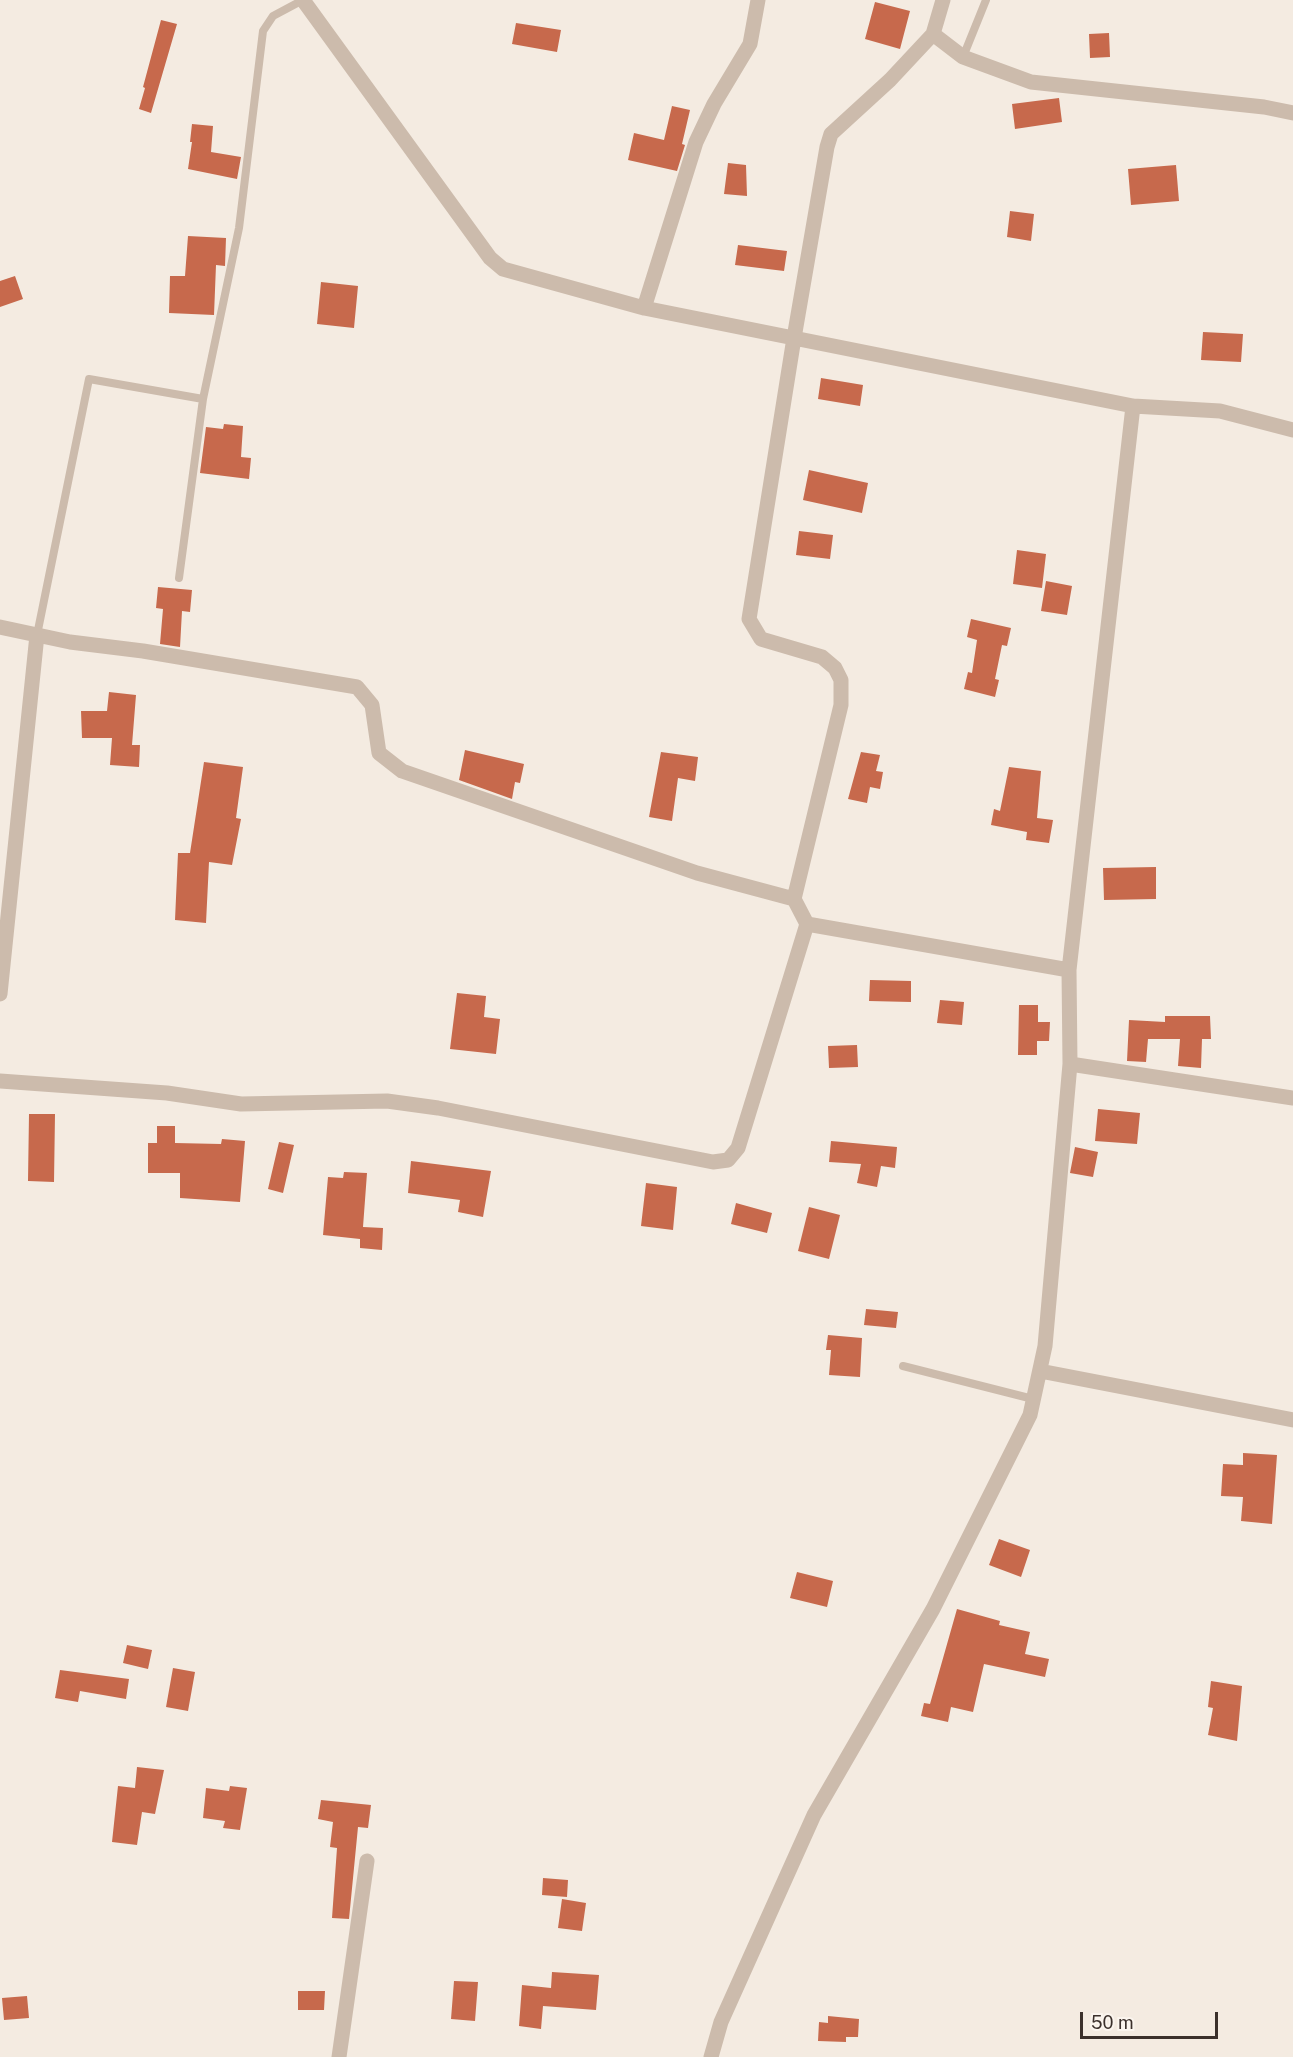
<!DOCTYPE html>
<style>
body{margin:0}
#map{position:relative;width:1293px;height:2057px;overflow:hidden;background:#f4ebe1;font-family:"Public Sans",sans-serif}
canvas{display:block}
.scale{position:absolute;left:1080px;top:2012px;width:138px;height:27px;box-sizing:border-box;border:3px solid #3b302b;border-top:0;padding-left:8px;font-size:18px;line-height:21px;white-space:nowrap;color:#3b302b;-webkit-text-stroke:4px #fbf5ee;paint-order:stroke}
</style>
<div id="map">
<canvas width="1293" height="2057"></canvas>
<div class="scale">50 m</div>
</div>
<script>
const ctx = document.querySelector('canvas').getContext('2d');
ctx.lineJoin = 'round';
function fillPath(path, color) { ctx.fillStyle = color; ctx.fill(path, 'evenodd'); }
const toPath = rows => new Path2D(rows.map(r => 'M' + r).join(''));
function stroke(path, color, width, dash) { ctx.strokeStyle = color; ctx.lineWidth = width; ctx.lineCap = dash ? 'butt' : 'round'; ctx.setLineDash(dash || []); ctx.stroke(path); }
fillPath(toPath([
 [875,2,910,11,900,49,865,39],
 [161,20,177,24,151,113,139,109,145,88,143,87],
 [516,23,561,30,557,52,512,44],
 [1109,33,1110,57,1090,58,1089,34],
 [1059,98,1062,122,1015,129,1012,104],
 [672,106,690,110,682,144,685,145,677,171,628,160,634,133,664,140],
 [192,124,213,126,211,152,241,157,237,179,188,169,192,142,190,142],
 [728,163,746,165,747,196,724,194],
 [1176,165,1179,201,1131,205,1128,169],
 [1010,211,1034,214,1031,241,1007,237],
 [188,236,226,238,225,266,216,265,214,315,169,313,170,276,185,276],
 [738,245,787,251,784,271,735,265],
 [15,276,23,299,0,307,0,281],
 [321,282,358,286,354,328,317,324],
 [1203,332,1243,334,1241,362,1201,360],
 [821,378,863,385,860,406,818,399],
 [224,424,243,426,241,457,251,458,249,479,200,473,206,427,223,429],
 [809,470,868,483,862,513,803,500],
 [799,531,833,535,830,559,796,555],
 [1017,550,1046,554,1042,588,1013,584],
 [1046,581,1072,586,1067,615,1041,611],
 [158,587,192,590,190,612,182,611,180,647,160,644,163,609,156,608],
 [971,619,1011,628,1007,646,1002,645,995,679,999,680,995,697,964,689,968,672,972,673,977,640,967,637],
 [109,692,136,695,132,745,140,745,139,767,110,765,112,738,82,738,81,711,107,711],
 [465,750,524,764,520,783,515,782,512,799,459,780],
 [661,752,698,757,695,781,678,778,672,821,649,817],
 [861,752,880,755,876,771,883,772,880,789,870,787,867,803,848,799],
 [204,762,243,767,236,818,241,819,232,865,209,862,206,923,175,920,178,853,190,853],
 [1009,767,1041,771,1037,818,1053,820,1049,843,1026,840,1027,832,991,825,994,809,1000,811],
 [1156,867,1156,899,1104,900,1103,868],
 [870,980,911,981,911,1002,869,1001],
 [457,993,486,996,484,1017,500,1019,496,1054,450,1049],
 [940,1000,964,1002,962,1025,937,1023],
 [1019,1005,1038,1005,1038,1022,1050,1022,1049,1041,1037,1041,1037,1055,1018,1055],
 [1165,1016,1210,1016,1211,1039,1202,1039,1201,1068,1178,1066,1180,1039,1148,1039,1146,1062,1127,1061,1129,1020,1165,1022],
 [857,1045,858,1067,829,1068,828,1046],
 [1098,1109,1140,1113,1137,1144,1095,1141],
 [29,1114,55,1114,54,1182,28,1181],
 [157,1126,175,1126,175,1143,221,1144,222,1139,245,1141,240,1202,180,1198,180,1173,148,1173,148,1143,157,1143],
 [831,1141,897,1147,895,1168,881,1166,877,1187,857,1183,861,1164,829,1162],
 [279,1142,294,1145,283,1193,268,1189],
 [1075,1147,1098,1152,1093,1177,1070,1173],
 [411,1161,491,1171,483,1217,458,1212,460,1200,408,1193],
 [344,1172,367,1173,363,1227,383,1228,382,1250,360,1248,360,1239,323,1235,328,1177,343,1178],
 [646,1183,677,1187,673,1230,641,1226],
 [736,1203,772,1213,767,1233,731,1224],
 [809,1207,840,1215,829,1259,798,1251],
 [866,1309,898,1312,896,1328,864,1325],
 [828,1335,862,1338,860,1377,829,1375,831,1350,826,1350],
 [1243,1453,1277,1455,1272,1524,1241,1521,1243,1497,1221,1496,1223,1464,1243,1465],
 [999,1539,1030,1550,1021,1577,989,1565],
 [797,1572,833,1581,827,1607,790,1598],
 [957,1609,1000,1621,999,1625,1030,1632,1025,1654,1049,1659,1045,1677,984,1664,973,1712,951,1707,948,1722,921,1716,924,1703,930,1704],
 [127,1645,152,1650,148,1669,123,1663],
 [173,1668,195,1672,188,1711,166,1707],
 [60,1670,129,1679,126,1699,80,1691,78,1702,55,1698],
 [1211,1681,1242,1686,1237,1741,1208,1735,1213,1708,1208,1707],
 [137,1767,164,1770,155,1814,142,1812,137,1845,112,1842,118,1786,135,1788],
 [230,1786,247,1788,240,1830,223,1828,225,1821,203,1818,206,1788,229,1791],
 [321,1800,371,1805,368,1828,358,1827,349,1919,332,1918,337,1848,330,1847,333,1822,318,1819],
 [543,1878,568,1880,567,1897,542,1895],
 [562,1899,586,1903,582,1931,558,1928],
 [552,1972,599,1975,596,2010,543,2006,541,2029,519,2026,522,1985,551,1988],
 [454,1981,478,1982,475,2021,451,2019],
 [298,1991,325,1991,324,2010,298,2010],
 [27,1996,29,2018,4,2020,2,1998],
 [828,2016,859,2019,858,2037,846,2037,846,2042,818,2041,819,2022,828,2023]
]), '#c7694c');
stroke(toPath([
 [963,57,986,0],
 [179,578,203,399],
 [37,635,89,379,203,399,239,228,263,31,273,16,303,0],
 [903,1366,1033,1399]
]), '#ccbbac', 8);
stroke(toPath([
 [303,0,490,258,503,269,644,308,1133,406,1220,411,1293,430],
 [943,0,933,34,963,57,1031,82,1264,107,1293,113],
 [644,308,696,142,714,104,750,44,758,0],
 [0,627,70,642,143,651,357,687,372,705,379,753,402,771,697,873,794,899,807,924,1069,970,1070,1064,1293,1098],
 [794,899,841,705,841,680,835,668,822,657,761,639,749,619,794,338,827,147,831,134,890,80,933,34],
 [1069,970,1133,406],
 [0,994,37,635],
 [0,1081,167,1093,241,1104,387,1101,438,1108,713,1162,728,1160,738,1148,807,924],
 [1040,1371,1293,1420],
 [339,2057,367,1861],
 [711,2057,721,2022,814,1815,933,1609,1030,1415,1045,1346,1070,1064]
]), '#ccbbac', 15);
</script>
